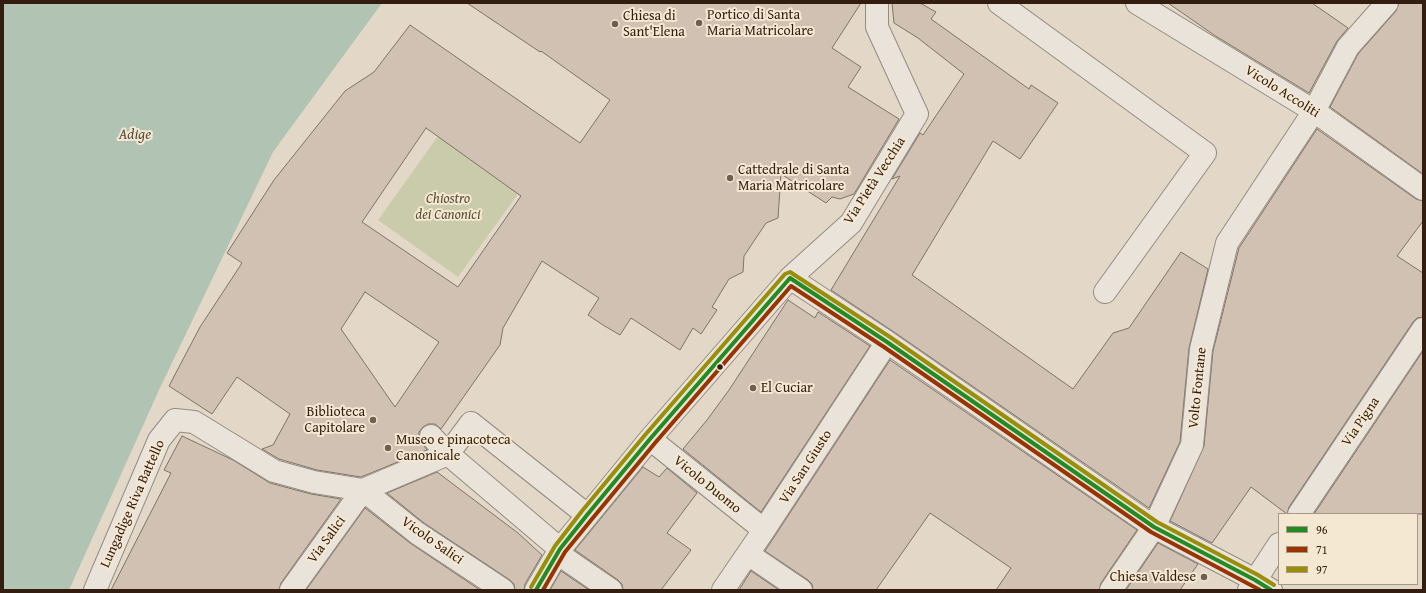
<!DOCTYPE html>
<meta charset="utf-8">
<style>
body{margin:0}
#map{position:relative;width:1426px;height:593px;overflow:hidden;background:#e3d8c7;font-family:"Gentium Book Plus",serif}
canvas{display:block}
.frame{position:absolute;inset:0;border:4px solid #321d10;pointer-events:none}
.legend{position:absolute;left:1278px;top:513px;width:140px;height:72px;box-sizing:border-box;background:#f5e8d2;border:1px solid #a79784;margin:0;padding:5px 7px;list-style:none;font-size:12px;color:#321d10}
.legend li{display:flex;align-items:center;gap:8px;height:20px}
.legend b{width:20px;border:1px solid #a79784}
</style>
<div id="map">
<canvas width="1426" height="593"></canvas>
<div class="frame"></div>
<ul class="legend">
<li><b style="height:5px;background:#228b22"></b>96</li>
<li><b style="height:5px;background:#930"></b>71</li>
<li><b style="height:5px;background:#988e08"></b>97</li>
</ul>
</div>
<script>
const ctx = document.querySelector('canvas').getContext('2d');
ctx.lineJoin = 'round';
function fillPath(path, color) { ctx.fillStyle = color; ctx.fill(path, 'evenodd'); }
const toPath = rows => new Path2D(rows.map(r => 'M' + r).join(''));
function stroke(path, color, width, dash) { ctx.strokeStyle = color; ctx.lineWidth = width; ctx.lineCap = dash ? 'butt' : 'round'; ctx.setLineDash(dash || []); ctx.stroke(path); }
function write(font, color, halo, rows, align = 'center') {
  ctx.font = font + ' "Gentium Book Plus",serif'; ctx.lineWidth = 4; ctx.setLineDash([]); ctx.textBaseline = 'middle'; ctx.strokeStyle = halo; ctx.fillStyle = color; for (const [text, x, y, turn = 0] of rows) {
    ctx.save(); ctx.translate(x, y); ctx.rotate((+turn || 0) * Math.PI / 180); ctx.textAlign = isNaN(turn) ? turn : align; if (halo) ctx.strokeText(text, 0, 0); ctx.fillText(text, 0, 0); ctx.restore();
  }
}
fillPath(toPath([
 [438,136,518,194,458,277,378,220]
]), '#cacbaa');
fillPath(toPath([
 [3,3,382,3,273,152,159,390,69,590,3,590]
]), '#b1c4b3');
const building = toPath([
 [467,3,861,3,832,48,861,67,848,87,899,119,854,194,840,199,832,197,826,203,781,174,778,218,766,223,744,256,743,272,729,279,712,307,717,310,701,334,693,328,680,350,631,318,620,335,603,325,588,315,599,298,542,261,503,328,500,345,441,429,435,424,428,424,423,427,419,432,419,439,427,450,361,477,317,470,279,459,262,449,273,445,290,414,237,377,212,414,169,386,200,327,242,263,227,253,274,180,345,91,374,72,410,25,580,143,610,100,541,51,540,52,467,3],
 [426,128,521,196,458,287,362,222,426,128],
 [365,292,439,342,395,407,341,329,365,292],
 [892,3,920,3,936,12,931,19,1029,89,1031,85,1058,103,1020,159,993,141,912,275,1073,389,1113,333,1129,328,1181,252,1208,269,1189,348,1180,442,1149,508,894,332,831,290,900,176,892,179,920,133,923,135,964,74,918,38,894,23,892,3],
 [1168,3,1312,3,1348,28,1337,41,1309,93,1214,35,1168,3],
 [1399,3,1423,3,1423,174,1330,107,1358,54,1396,11,1399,3],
 [1317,129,1416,199,1423,201,1423,221,1397,256,1423,273,1423,317,1417,318,1413,322,1289,507,1287,514,1251,487,1212,543,1170,521,1204,446,1213,351,1239,248,1317,129],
 [788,300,815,318,818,312,870,346,761,512,683,449,707,420,729,390,788,300],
 [1423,351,1423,514,1314,514,1423,351],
 [890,360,1137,530,1101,583,1099,590,996,590,1011,568,930,513,876,590,813,590,812,584,808,580,765,551,890,360],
 [182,436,233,460,270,483,311,494,341,499,281,583,279,590,111,590,171,473,164,470,182,436],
 [643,467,659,477,667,468,697,493,667,533,691,550,661,590,623,590,622,584,618,580,575,550,643,467],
 [437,472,518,533,542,555,525,584,524,590,515,590,514,584,510,580,424,523,387,493,437,472],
 [365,508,410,543,480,590,306,590,365,508],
 [1158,543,1198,564,1180,590,1126,590,1158,543],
 [561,571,589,590,550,590,561,571],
 [751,571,779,590,739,590,751,571]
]);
fillPath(building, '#d1c1b3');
stroke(building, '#7c7368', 1);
const minor = toPath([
 [999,3,1205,153,1105,292],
 [1137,3,1314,111,1423,189],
 [790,278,887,342,1154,527,1255,580,1271,590],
 [431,436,448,454,560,549],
 [650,439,764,530],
 [448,454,471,423,587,515],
 [363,490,448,454],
 [1299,514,1423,329],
 [557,553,611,590],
 [748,554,801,590],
 [95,590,159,440,175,420,194,422,274,471,314,482,363,490,417,533,503,590],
 [291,590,363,490],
 [536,590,560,549,650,439,790,278,851,223,917,114,877,27,877,3],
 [723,590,764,530,887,342],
 [1111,590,1154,527,1192,445,1201,349,1227,243,1314,111,1348,47,1387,3],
 [1249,590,1279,544]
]);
stroke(minor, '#958c81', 24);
stroke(minor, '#e9e3da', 22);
stroke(toPath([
 [790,278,887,342,1154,527,1255,580,1271,590],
 [536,590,560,549,587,515,650,439,790,278]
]), '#228b22', 4);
stroke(toPath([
 [543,590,565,552,592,519,655,443,791,286,884,347,1151,532,1260,590]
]), '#930', 4);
stroke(toPath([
 [531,587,555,546,582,511,645,435,785,274,790,272,890,337,1157,522,1258,575,1274,585]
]), '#988e08', 4);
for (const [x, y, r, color] of [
 [699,23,4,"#705e50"],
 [615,24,4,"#705e50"],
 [730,178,4,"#705e50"],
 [720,367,3.5,"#321d10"],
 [753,388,4,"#705e50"],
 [373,420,4,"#705e50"],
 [388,448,4,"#705e50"],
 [1204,577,4,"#705e50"]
]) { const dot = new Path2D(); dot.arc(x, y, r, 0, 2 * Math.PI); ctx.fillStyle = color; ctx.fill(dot); stroke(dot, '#f5e8d2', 1.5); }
write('14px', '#321d10', '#f5e8d2', [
 ["Portico di Santa",707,15],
 ["Maria Matricolare",707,31],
 ["Chiesa di",623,16],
 ["Sant'Elena",623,32],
 ["Cattedrale di Santa",738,170],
 ["Maria Matricolare",738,186],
 ["El Cuciar",761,388],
 ["Biblioteca",365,412,"right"],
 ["Capitolare",365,428,"right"],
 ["Museo e pinacoteca",396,440],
 ["Canonicale",396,456],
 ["Chiesa Valdese",1196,577,"right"]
], 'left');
write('14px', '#321d10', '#f5e8d2', [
 ["Vicolo Accoliti",1282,92,32],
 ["Via Pietà Vecchia",875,181,-57],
 ["Volto Fontane",1198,388,-84],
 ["Via Pigna",1361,422,-56],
 ["Via San Giusto",806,467,-57],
 ["Vicolo Duomo",707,485,39],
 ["Lungadige Riva Battello",133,504,-66],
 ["Via Salici",327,540,-54],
 ["Vicolo Salici",432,541,35]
]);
write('italic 14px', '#594e37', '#f5e8d2', [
 ["Chiostro",448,199],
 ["dei Canonici",448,215]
]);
write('italic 15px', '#524d3e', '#f5e8d2', [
 ["Adige",135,135]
]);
</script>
